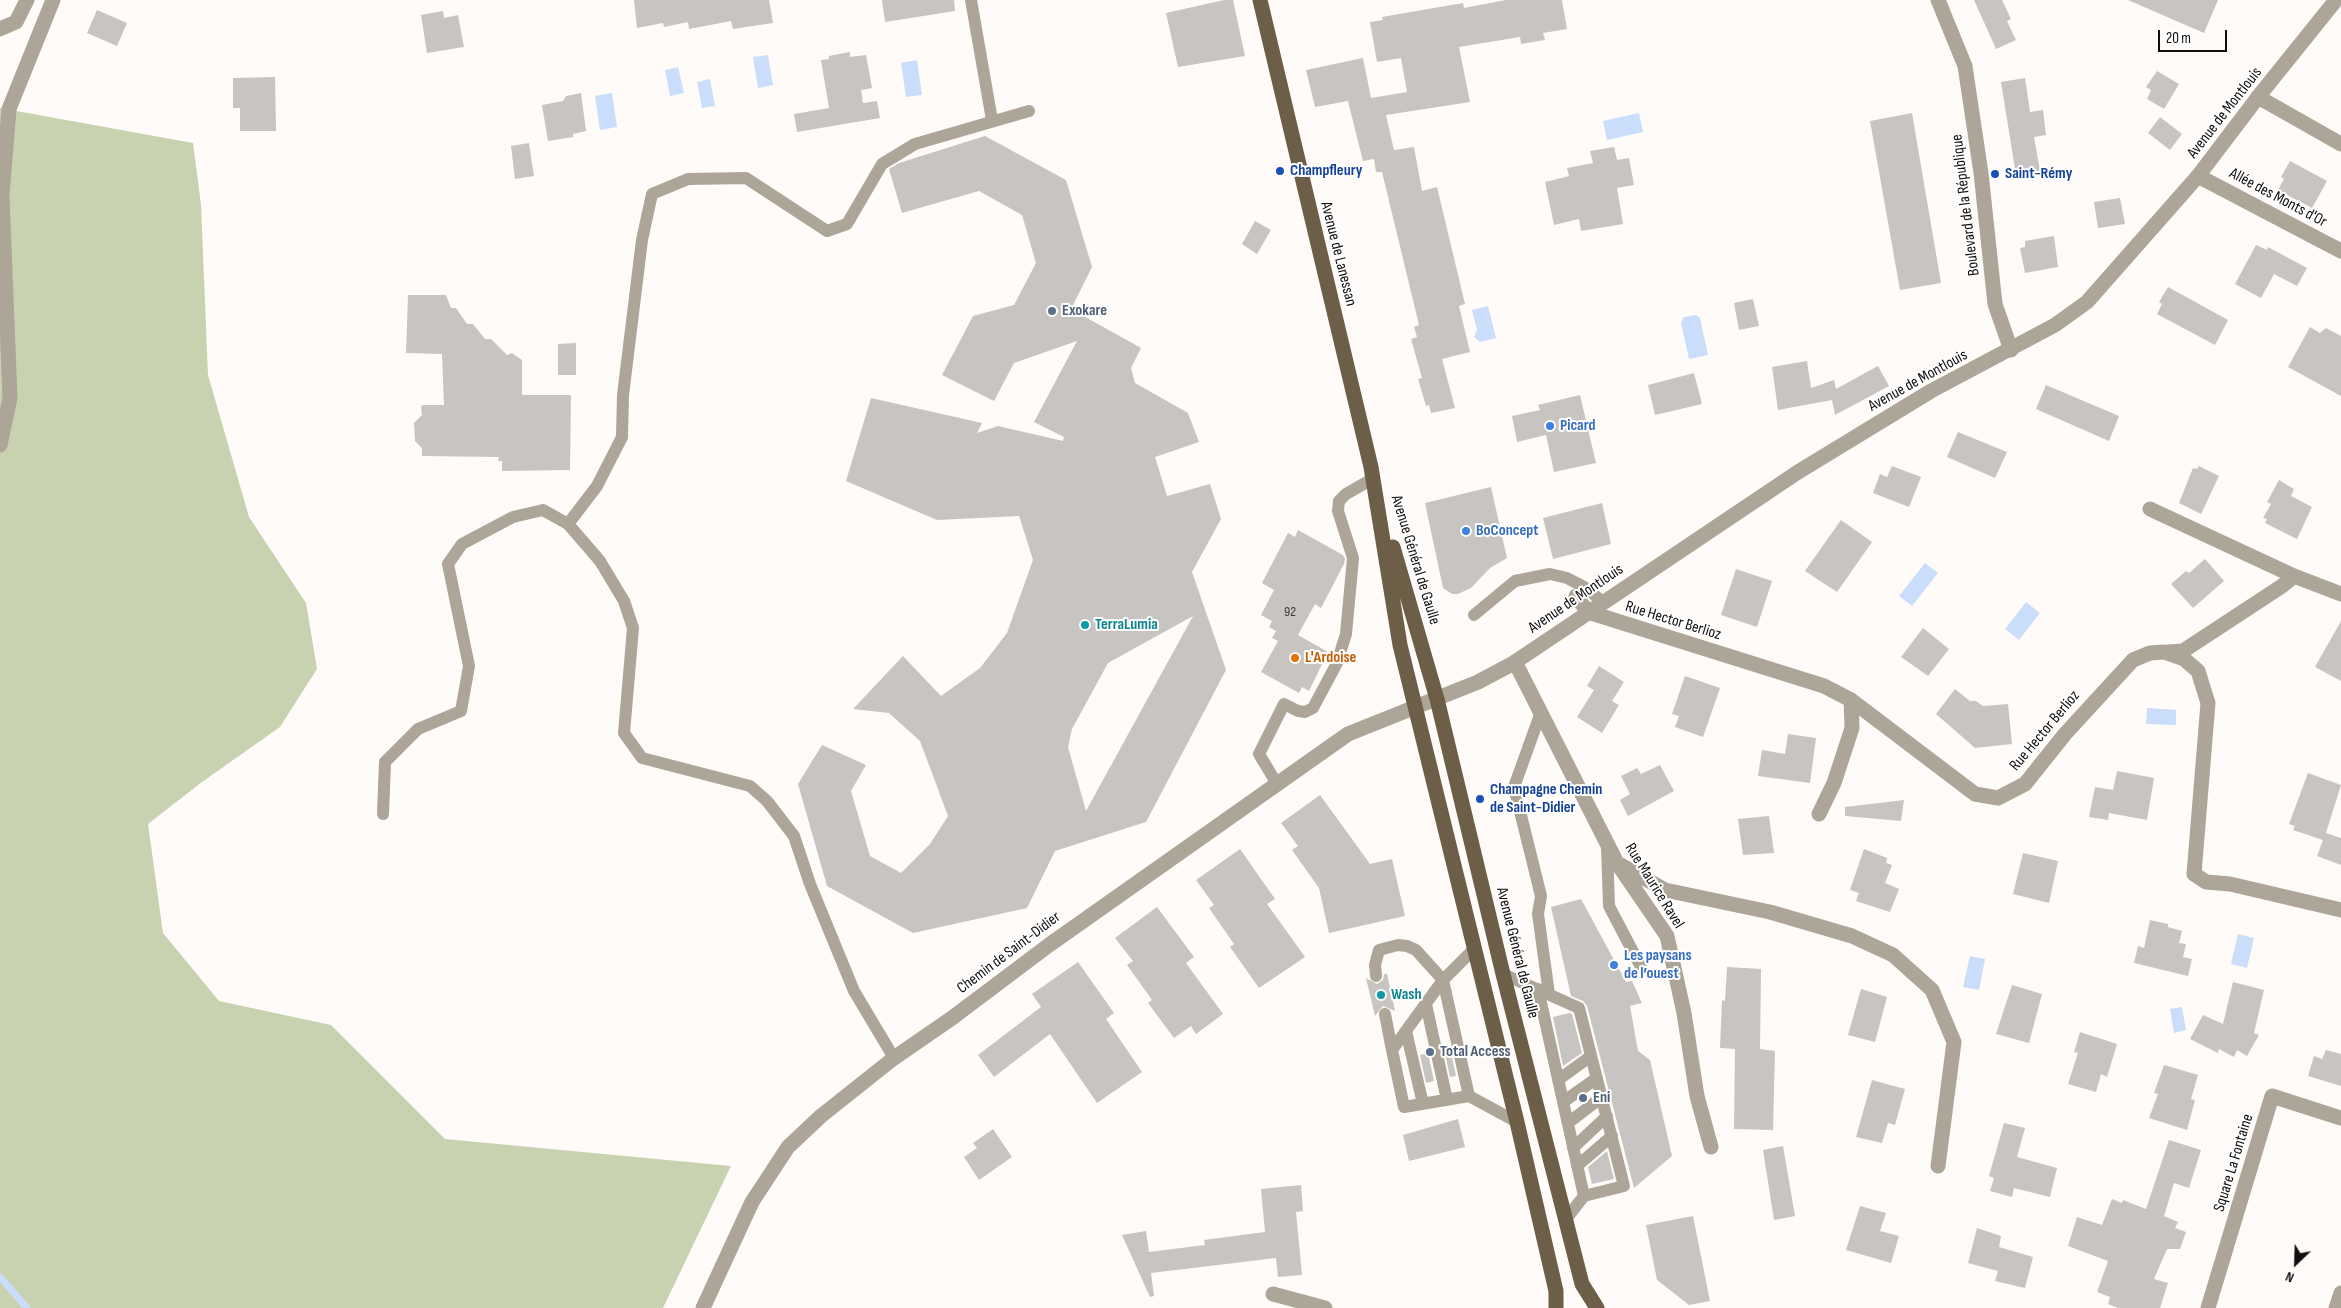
<!DOCTYPE html>
<meta charset="utf-8">
<style>
body{margin:0}
#map{position:relative;width:2341px;height:1308px;overflow:hidden;background:#fffbf9;font-family:"Sofia Sans Condensed",sans-serif}
canvas{display:block}
.north{position:absolute;left:2271px;top:1238px;width:50px;height:50px;-webkit-text-stroke:4px #fff;paint-order:stroke;rotate:204deg;font-size:14px;font-weight:700;line-height:20px;text-align:center;color:#100e0e}
.north::after{content:'';display:block;margin:auto;width:18px;height:22px;background:#100e0e;clip-path:polygon(50% 0,100% 100%,50% 72%,0 100%)}
.scale{position:absolute;left:2158px;top:30px;width:69px;height:22px;box-sizing:border-box;border:2px solid #100e0e;border-top:0;padding-left:6px;font-size:15px;line-height:18px;white-space:nowrap;color:#100e0e;-webkit-text-stroke:4px #fff;paint-order:stroke}
</style>
<div id="map">
<canvas width="2341" height="1308"></canvas>
<div class="north">N</div>
<div class="scale">20 m</div>
</div>
<script>
const ctx = document.querySelector('canvas').getContext('2d');
ctx.lineJoin = 'round';
function fillPath(path, color) { ctx.fillStyle = color; ctx.fill(path, 'evenodd'); }
const toPath = rows => new Path2D(rows.map(r => 'M' + r).join(''));
function stroke(path, color, width, dash) { ctx.strokeStyle = color; ctx.lineWidth = width; ctx.lineCap = dash ? 'butt' : 'round'; ctx.setLineDash(dash || []); ctx.stroke(path); }
function write(font, color, halo, rows, align = 'center') {
  ctx.font = font + ' "Sofia Sans Condensed",sans-serif'; ctx.lineWidth = 4; ctx.setLineDash([]); ctx.textBaseline = 'middle'; ctx.strokeStyle = halo; ctx.fillStyle = color; for (const [text, x, y, turn = 0] of rows) {
    ctx.save(); ctx.translate(x, y); ctx.rotate((+turn || 0) * Math.PI / 180); ctx.textAlign = isNaN(turn) ? turn : align; if (halo) ctx.strokeText(text, 0, 0); ctx.fillText(text, 0, 0); ctx.restore();
  }
}
fillPath(toPath([
 [0,108,193,143,201,205,208,375,249,517,306,603,317,669,280,727,202,782,148,824,163,933,219,1001,331,1025,445,1139,731,1166,663,1308,0,1308]
]), '#c9d2b0');
fillPath(toPath([
 [768,55,773,85,758,88,753,57],
 [917,60,922,95,906,97,901,63],
 [678,67,684,93,670,96,665,70],
 [710,79,715,106,702,108,697,82],
 [612,93,617,127,600,130,595,96],
 [1639,113,1643,132,1607,140,1603,121],
 [1488,306,1496,338,1480,342,1474,337,1477,330,1472,310],
 [1696,315,1700,318,1708,355,1689,359,1681,323,1684,317],
 [1925,563,1938,573,1912,606,1899,596],
 [2026,602,2040,613,2019,640,2005,629],
 [2147,708,2176,710,2176,725,2146,724],
 [2238,934,2254,938,2247,968,2231,964],
 [1970,956,1985,959,1979,990,1963,987],
 [2182,1007,2186,1030,2174,1033,2170,1009]
]), '#caddfb');
stroke(toPath([
 [0,1277,27,1308]
]), '#caddfb', 7);
fillPath(toPath([
 [634,0,769,0,773,23,733,29,731,21,689,29,688,22,664,27,663,23,637,28],
 [882,0,954,0,955,11,885,22],
 [1224,0,1233,0,1245,56,1178,67,1166,13],
 [1506,0,1562,0,1567,29,1543,33,1545,40,1521,44,1520,37,1459,47,1470,102,1386,115,1394,150,1414,147,1422,191,1437,187,1465,304,1459,306,1470,352,1442,359,1455,408,1431,413,1429,405,1426,406,1418,379,1422,378,1411,339,1417,337,1414,327,1419,325,1382,172,1376,172,1374,159,1363,161,1348,101,1315,107,1306,70,1363,58,1371,98,1407,92,1401,58,1377,62,1370,22,1383,20,1382,17,1428,9,1463,3,1464,8],
 [1974,0,2002,0,2011,19,2007,21,2016,40,1996,49],
 [2128,0,2218,0,2204,33],
 [97,10,127,23,117,46,87,33],
 [443,11,444,18,458,15,464,47,427,53,421,15],
 [850,52,850,57,866,55,872,88,861,90,863,103,877,101,880,118,797,132,794,114,829,108,821,60,829,59,829,56],
 [2157,71,2179,84,2164,109,2147,99,2151,90,2146,87],
 [275,77,276,131,240,131,240,108,233,108,233,78],
 [2025,78,2030,112,2043,110,2046,135,2034,137,2040,171,2016,175,2001,82],
 [581,93,586,131,573,134,573,137,548,141,542,105,563,101,566,96],
 [1912,113,1941,283,1900,290,1870,121],
 [2160,117,2182,134,2170,150,2148,133],
 [985,136,1066,180,1092,267,1071,309,1141,348,1131,368,1135,383,1188,413,1199,442,1155,457,1167,496,1210,484,1221,519,1192,572,1226,670,1146,822,1055,851,1027,908,913,933,827,886,798,784,822,745,866,765,851,791,870,856,901,873,930,844,948,816,920,741,889,713,853,709,903,656,941,696,980,668,1007,633,1033,560,1019,516,937,520,846,481,871,398,982,423,977,433,998,426,1063,441,1064,437,1034,422,1077,341,1014,363,994,401,942,375,973,316,1014,305,1036,263,1022,215,979,191,902,213,889,169,899,163],
 [1193,616,1086,811,1068,747,1072,729,1108,663],
 [529,143,534,176,515,179,511,146],
 [1614,147,1617,160,1629,158,1634,185,1617,188,1623,224,1581,231,1579,219,1554,225,1545,182,1569,176,1567,168,1593,163,1590,151],
 [2290,161,2327,181,2312,208,2278,190,2284,179,2281,177],
 [2120,198,2125,224,2098,228,2094,202],
 [1255,221,1271,230,1257,254,1242,244],
 [2054,236,2058,267,2025,273,2020,248,2025,247,2025,241],
 [2256,245,2267,250,2268,247,2307,268,2297,286,2274,274,2261,298,2235,284],
 [2168,287,2228,320,2215,345,2157,314,2162,304,2159,302],
 [408,295,446,295,451,308,456,308,467,324,473,324,485,339,491,339,507,355,512,353,522,360,522,395,571,395,570,470,502,471,502,461,498,461,499,457,422,456,422,448,415,441,414,423,422,415,421,407,423,405,444,405,442,354,406,353],
 [1753,299,1759,326,1739,330,1734,303],
 [2310,327,2320,333,2326,328,2341,336,2341,396,2288,367],
 [576,343,576,375,558,375,558,344],
 [1807,361,1811,388,1834,380,1836,389,1878,366,1889,386,1835,415,1832,400,1778,410,1772,367],
 [1694,373,1702,404,1655,415,1648,385],
 [2046,385,2119,416,2109,441,2036,409],
 [1580,395,1596,463,1554,472,1546,435,1517,442,1512,416,1540,410,1538,405],
 [1958,432,2007,452,1995,478,1947,457],
 [1892,466,1921,477,1909,507,1873,493,1880,474,1887,477],
 [2199,466,2219,476,2201,514,2179,503,2193,468,2197,469],
 [2279,480,2294,489,2291,496,2312,507,2297,539,2265,523,2267,519,2263,518,2271,504,2267,502],
 [1491,487,1507,558,1490,568,1471,588,1458,594,1452,594,1443,588,1425,503],
 [1602,503,1611,544,1553,559,1543,518],
 [1841,520,1872,542,1837,592,1805,571],
 [1298,530,1343,555,1345,559,1344,564,1321,608,1315,604,1298,635,1328,652,1309,691,1302,687,1299,693,1261,672,1278,641,1272,638,1276,631,1269,627,1272,621,1261,615,1274,590,1262,583,1288,533,1295,537],
 [2205,559,2224,581,2193,608,2171,584,2186,571,2189,573],
 [1736,569,1772,581,1757,627,1721,615],
 [2341,621,2341,681,2315,667],
 [1923,628,1949,649,1928,676,1901,657],
 [1599,666,1624,682,1612,701,1619,705,1602,733,1577,717,1594,690,1587,686],
 [1685,676,1720,688,1703,737,1675,727,1679,716,1672,714],
 [1955,689,1970,701,1976,701,1983,706,2008,704,2012,744,1975,748,1936,714],
 [1788,734,1816,738,1810,783,1758,776,1762,750,1785,754],
 [1660,765,1674,791,1628,816,1620,800,1630,794,1621,776,1637,768,1641,774],
 [2117,771,2154,778,2147,820,2109,813,2108,820,2089,817,2095,787,2113,790],
 [2308,773,2341,785,2325,836,2326,833,2341,838,2341,865,2317,856,2323,840,2293,830,2295,826,2289,824],
 [1320,795,1370,864,1392,859,1405,916,1329,933,1319,888,1292,850,1298,846,1281,823],
 [1904,800,1901,821,1845,816,1845,807],
 [1769,816,1774,853,1743,855,1738,819],
 [1240,849,1275,899,1267,904,1305,957,1259,988,1230,947,1234,944,1209,908,1214,905,1196,880],
 [1864,849,1887,858,1886,863,1892,865,1885,883,1899,889,1890,912,1856,901,1859,893,1850,890],
 [2023,853,2058,861,2049,903,2013,894],
 [1581,899,1626,982,1632,981,1642,1003,1630,1006,1638,1051,1650,1060,1672,1156,1634,1188,1587,1006,1583,1001,1571,996,1551,907],
 [1157,907,1194,957,1186,963,1223,1014,1196,1034,1191,1026,1174,1038,1148,1003,1152,1000,1127,965,1133,961,1115,938],
 [2150,920,2168,924,2168,927,2182,931,2179,943,2186,944,2183,957,2192,959,2188,976,2134,963,2138,946,2144,948],
 [1078,962,1114,1013,1106,1019,1142,1072,1097,1103,1050,1034,994,1077,978,1055,1041,1007,1032,994],
 [1727,967,1761,969,1760,1049,1775,1051,1773,1130,1734,1129,1735,1049,1720,1048,1722,1000,1725,1001],
 [1384,974,1387,974,1395,1011,1383,1006,1375,1016,1366,978,1377,984,1383,980],
 [2233,982,2264,990,2254,1033,2259,1035,2247,1056,2237,1050,2234,1057,2219,1049,2218,1053,2190,1039,2203,1015,2223,1024],
 [2012,985,2042,994,2029,1043,1996,1034],
 [1861,989,1887,997,1875,1042,1848,1035],
 [1570,1013,1572,1014,1582,1053,1563,1066,1553,1017],
 [2080,1032,2117,1044,2107,1077,2101,1074,2096,1092,2068,1084,2078,1053,2074,1052],
 [1450,1048,1456,1076,1450,1077,1444,1049],
 [2326,1050,2341,1054,2341,1086,2308,1076,2314,1056,2322,1059],
 [1428,1053,1434,1081,1426,1083,1420,1055],
 [2164,1065,2198,1075,2191,1099,2195,1100,2187,1130,2149,1118,2158,1094,2154,1093],
 [1872,1080,1905,1089,1895,1125,1888,1123,1882,1143,1856,1137],
 [1458,1119,1465,1147,1409,1161,1403,1135],
 [2004,1123,2025,1128,2017,1157,2057,1168,2050,1197,2014,1188,2012,1197,1990,1191,1994,1178,1989,1176],
 [993,1129,1012,1157,979,1180,964,1157,977,1148,973,1143],
 [2169,1140,2201,1150,2189,1188,2174,1183,2164,1216,2178,1222,2175,1228,2186,1232,2180,1249,2167,1249,2154,1279,2168,1283,2160,1308,2118,1308,2108,1304,2110,1297,2097,1292,2108,1261,2068,1246,2077,1217,2102,1225,2112,1199,2122,1203,2123,1200,2146,1209],
 [1783,1146,1795,1216,1774,1220,1763,1150],
 [1607,1151,1614,1179,1592,1184,1588,1167],
 [1301,1185,1303,1211,1296,1212,1302,1275,1278,1277,1276,1258,1151,1273,1154,1296,1150,1297,1122,1235,1146,1231,1149,1252,1205,1245,1204,1240,1265,1232,1261,1189],
 [1860,1206,1886,1213,1880,1231,1899,1236,1891,1263,1846,1250],
 [1693,1216,1710,1301,1689,1305,1657,1280,1646,1225],
 [1977,1228,2001,1236,1999,1247,2033,1257,2025,1288,1995,1281,1998,1271,1968,1263]
]), '#c7c4c1');
stroke(toPath([
 [971,0,992,120],
 [568,524,597,486,622,437,623,395,642,240,652,194,688,179,746,178,827,231,847,224,882,164,915,144,1029,111],
 [1474,615,1515,581,1550,574,1567,578,1588,589,1602,602],
 [1541,712,1514,787,1541,896,1538,914,1549,994],
 [1277,784,1259,754,1284,704,1298,711,1305,712,1313,708,1337,663,1346,634,1353,558,1338,511,1339,501,1346,494,1374,478],
 [383,814,385,762,418,729,461,711,469,666,448,564,462,544,513,517,543,510,568,524,600,561,624,601,633,628,624,733,642,758,750,786,767,801,794,836,810,884,854,991,894,1058],
 [1607,846,1609,906,1642,969],
 [1474,949,1443,980,1392,1050,1404,1107,1469,1096,1517,1122],
 [1503,974,1579,1008,1624,1186,1584,1196],
 [1376,976,1375,965,1379,950,1398,945,1407,946,1416,950,1443,980,1469,1096],
 [1538,989,1584,1196,1566,1219],
 [1426,1004,1447,1100],
 [1385,1014,1392,1050],
 [1406,1031,1423,1104],
 [1558,1080,1591,1056],
 [1563,1102,1597,1078],
 [1568,1123,1602,1097],
 [1573,1148,1607,1116],
 [1577,1166,1612,1136]
]), '#ada598', 12);
stroke(toPath([
 [1938,0,1965,66,1981,173,1995,304,2011,350],
 [0,29,16,22,27,0],
 [2258,97,2341,144],
 [2198,176,2341,251],
 [0,445,10,398,2,196,9,109,53,0],
 [2150,509,2294,576,2282,586,2183,651,2168,652],
 [2294,576,2341,594],
 [1576,596,1588,612,1824,686,1851,700,1975,794,1998,798,2025,784,2065,734,2133,660,2150,653,2164,652,2184,659,2198,671,2208,703,2194,874,2206,882,2230,884,2341,910],
 [1515,662,1617,863,1667,936,1684,1013,1697,1096,1711,1147],
 [1819,814,1834,783,1852,728,1851,700],
 [1621,865,1665,890,1770,912,1852,936,1893,955,1932,990,1954,1042,1938,1166],
 [1273,1294,1325,1308],
 [2208,1308,2272,1096,2341,1118],
 [2336,1308,2341,1293]
]), '#ada598', 15);
stroke(toPath([
 [703,1308,752,1202,788,1147,821,1116,894,1058,952,1018,1049,945,1348,734,1478,682,1512,664,1798,472,1931,391,2055,325,2087,302,2198,176,2258,97,2336,0]
]), '#ada598', 15);
stroke(toPath([
 [1260,0,1371,467,1400,645,1517,1122,1556,1291,1556,1308],
 [1393,547,1437,699,1503,974,1582,1284,1597,1308]
]), '#6c5e47', 15);
for (const [x, y, r, color] of [
 [1280,171,5,"#1a4fb4"],
 [1995,174,5,"#1a4fb4"],
 [1052,311,5,"#5c6f8a"],
 [1550,426,5,"#3f7fe0"],
 [1466,531,5,"#3f7fe0"],
 [1085,625,5,"#0f9aa8"],
 [1295,658,5,"#e8710a"],
 [1480,799,5,"#1a4fb4"],
 [1614,965,5,"#3f7fe0"],
 [1381,995,5,"#0f9aa8"],
 [1430,1052,5,"#5c6f8a"],
 [1583,1098,5,"#5c6f8a"]
]) { const dot = new Path2D(); dot.arc(x, y, r, 0, 2 * Math.PI); ctx.fillStyle = color; ctx.fill(dot); stroke(dot, '#fff', 2); }
write('14px', '#3e3c3b', null, [
 ["92",1290,612]
]);
write('16px', '#100e0e', '#fff', [
 ["Avenue de Montlouis",2225,113,-52],
 ["Allée des Monts d'Or",2278,198,28],
 ["Boulevard de la République",1966,205,-97],
 ["Avenue de Lanessan",1338,254,76],
 ["Avenue de Montlouis",1918,381,-29],
 ["Avenue Général de Gaulle",1415,560,73],
 ["Avenue de Montlouis",1576,599,-34],
 ["Rue Hector Berlioz",1673,621,17],
 ["Rue Hector Berlioz",2045,731,-50],
 ["Rue Maurice Ravel",1654,886,58],
 ["Chemin de Saint-Didier",1009,953,-37],
 ["Avenue Général de Gaulle",1517,953,76],
 ["Square La Fontaine",2234,1163,-73]
]);
write('bold 16px', '#164399', '#fff', [
 ["Champfleury",1290,171],
 ["Saint-Rémy",2005,174],
 ["Champagne Chemin",1490,790],
 ["de Saint-Didier",1490,808]
], 'left');
write('bold 16px', '#4e5e75', '#fff', [
 ["Exokare",1062,311],
 ["Total Access",1440,1052],
 ["Eni",1593,1098]
], 'left');
write('bold 16px', '#366cbe', '#fff', [
 ["Picard",1560,426],
 ["BoConcept",1476,531],
 ["Les paysans",1624,956],
 ["de l’ouest",1624,974]
], 'left');
write('bold 16px', '#0d838f', '#fff', [
 ["TerraLumia",1095,625],
 ["Wash",1391,995]
], 'left');
write('bold 16px', '#c56008', '#fff', [
 ["L'Ardoise",1305,658]
], 'left');
</script>
